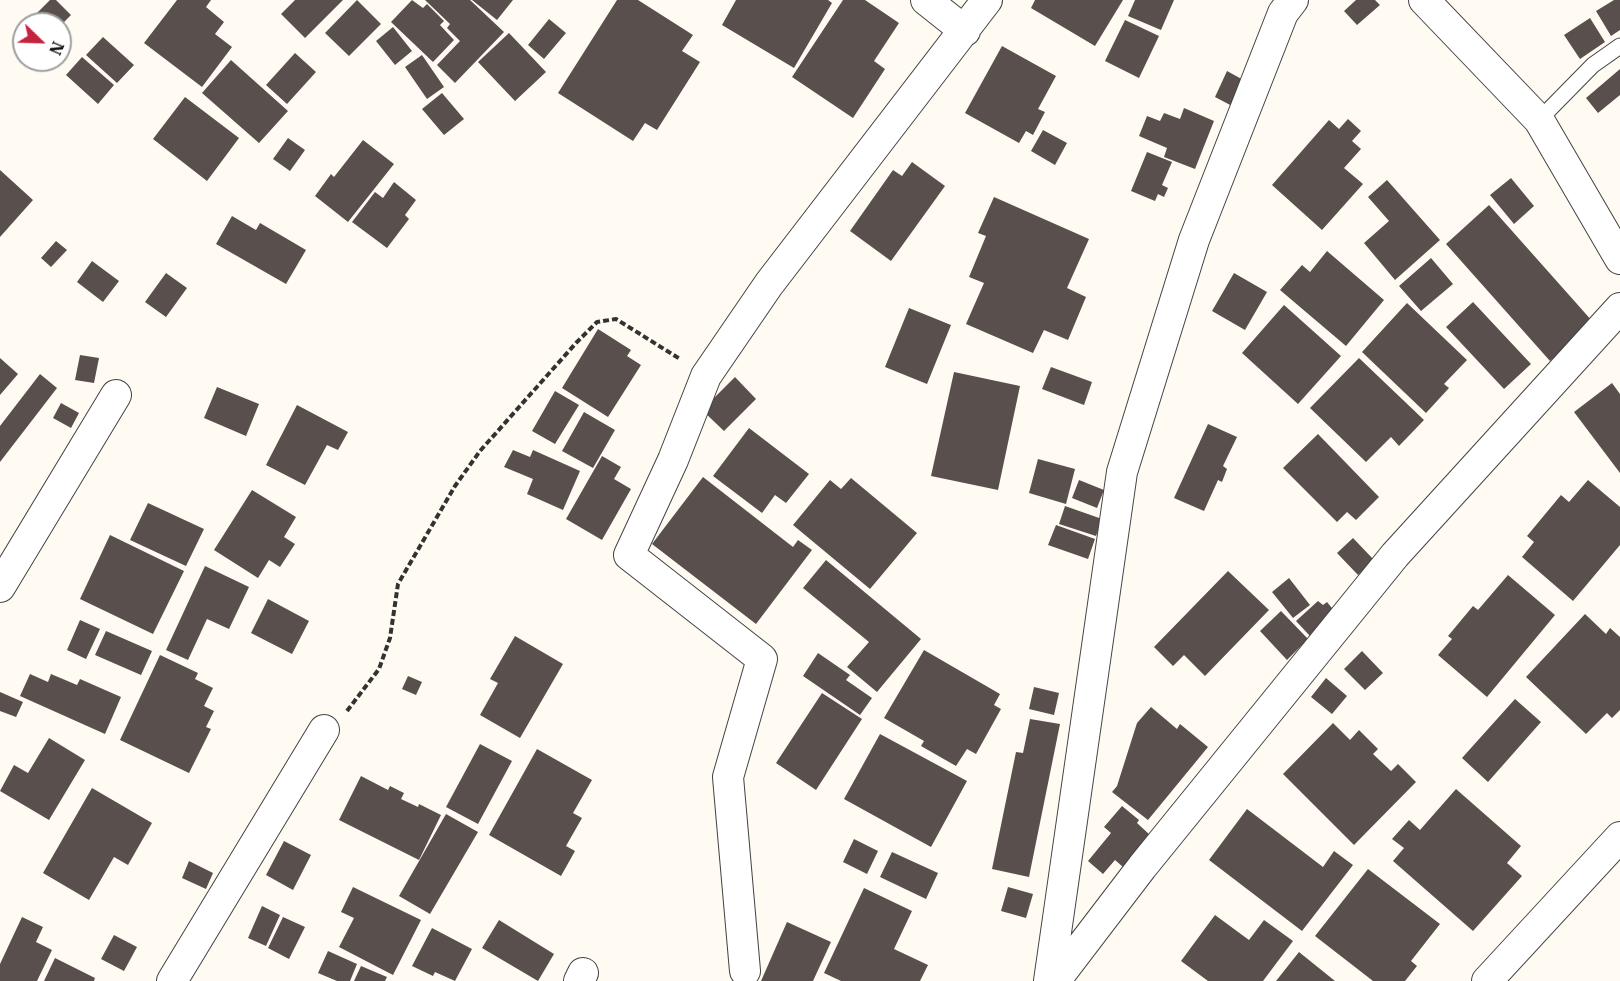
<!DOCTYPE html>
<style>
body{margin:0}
#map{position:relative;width:1620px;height:981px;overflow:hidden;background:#fffbf2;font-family:"IBM Plex Serif",serif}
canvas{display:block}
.north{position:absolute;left:12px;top:12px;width:60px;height:60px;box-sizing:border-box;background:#fff;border:2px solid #9f9f9f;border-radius:50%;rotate:113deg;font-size:16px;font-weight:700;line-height:24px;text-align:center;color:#101010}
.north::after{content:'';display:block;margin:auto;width:21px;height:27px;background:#c5233d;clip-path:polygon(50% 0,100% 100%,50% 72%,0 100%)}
</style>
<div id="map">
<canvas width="1620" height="981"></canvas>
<div class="north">N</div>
</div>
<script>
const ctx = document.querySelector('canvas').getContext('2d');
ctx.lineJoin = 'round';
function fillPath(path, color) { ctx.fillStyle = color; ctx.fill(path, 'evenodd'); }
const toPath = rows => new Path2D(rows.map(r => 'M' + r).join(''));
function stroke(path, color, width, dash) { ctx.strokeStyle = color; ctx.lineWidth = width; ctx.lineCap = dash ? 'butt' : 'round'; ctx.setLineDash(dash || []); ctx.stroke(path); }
fillPath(toPath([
 [50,0,56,0,71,15,62,24,67,30,60,37,60,24,26,24],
 [177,0,211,0,206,7,224,22,215,34,232,47,202,87,144,43],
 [295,0,343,0,305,38,281,14],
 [357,0,381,24,349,56,325,33],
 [412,0,423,8,427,4,444,21,440,25,454,40,433,62,391,22],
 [425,0,470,0,504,32,455,83,437,65,460,41,447,28,450,24],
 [472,0,513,0,497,20],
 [617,0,638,0,693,35,682,51,700,62,657,130,645,123,633,141,558,93],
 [736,0,828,0,832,3,794,68,722,25],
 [843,0,865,0,899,23,874,61,885,69,853,118,792,77],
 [1035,0,1123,0,1095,46,1031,8],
 [1135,0,1174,0,1161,30,1128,16],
 [1356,0,1375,0,1380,5,1357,25,1344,11],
 [1614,0,1620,0,1620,30,1611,36,1596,11],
 [1590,18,1605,42,1580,59,1564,35],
 [549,19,566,33,544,59,528,45],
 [1125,20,1159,36,1139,78,1105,61],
 [393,27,412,51,395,65,376,41],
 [509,33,546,72,515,101,478,62],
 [103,37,134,65,117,83,86,55],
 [1002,46,1056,76,1038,109,1045,112,1033,135,1026,131,1019,143,965,113],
 [295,53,316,72,287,104,266,85],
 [422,55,444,87,427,99,405,67],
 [82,57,114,85,98,104,66,75],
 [231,60,288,111,259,143,202,93],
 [1620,69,1620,95,1598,113,1586,98],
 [1227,71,1247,82,1234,107,1215,97],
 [442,93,464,119,444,135,422,109],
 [185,97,239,138,207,181,153,139],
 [1184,108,1214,121,1195,169,1164,157,1167,148,1139,136,1147,116,1160,121,1164,113,1180,119],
 [1348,119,1361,131,1352,141,1361,149,1344,168,1363,184,1322,230,1272,185,1329,120,1339,129],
 [1043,130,1067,143,1055,165,1031,151],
 [288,138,305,150,290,171,273,159],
 [363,140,394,164,348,222,315,196,331,174,334,177],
 [1147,152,1172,162,1162,185,1168,188,1164,197,1158,194,1155,201,1131,191],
 [912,162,945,186,891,261,850,231,893,170,902,176],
 [0,170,33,200,0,237],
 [1511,178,1534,206,1514,224,1490,195],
 [1387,180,1440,240,1395,280,1364,243,1389,221,1368,197],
 [394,182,416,200,405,215,409,219,387,248,352,222,375,192,383,198],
 [994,197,1089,239,1067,288,1086,297,1068,340,1044,330,1033,353,966,324,984,283,969,277,986,236,978,233],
 [1489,205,1593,322,1550,361,1446,244],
 [232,216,256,230,260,223,306,250,286,284,216,244],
 [56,241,67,250,51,267,41,258],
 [1327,251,1384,300,1346,346,1280,290,1302,265,1310,272],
 [1431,258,1453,284,1421,311,1399,286],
 [92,261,119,281,103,302,77,282],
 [166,273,187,288,166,317,145,302],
 [1234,273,1267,292,1245,330,1212,311],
 [1473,302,1531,364,1504,389,1446,327],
 [1407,303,1467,360,1444,384,1449,388,1426,413,1362,352],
 [1284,305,1341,356,1298,404,1242,353],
 [909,308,951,325,927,384,885,367],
 [598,329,631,350,627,356,641,365,608,417,562,388],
 [80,355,99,358,94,383,75,380],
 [0,358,18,374,0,395],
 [1359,358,1424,420,1399,446,1391,437,1366,462,1310,408],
 [1051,367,1092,382,1084,405,1042,389],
 [954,372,1020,386,998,490,931,476],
 [40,374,57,388,0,462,0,426],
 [735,377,756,399,724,431,702,410],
 [1612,383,1620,394,1620,473,1574,412],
 [217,387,259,404,246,436,204,418],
 [555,391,579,405,555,444,532,431],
 [61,403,79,413,71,428,53,418],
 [297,405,348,432,338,450,327,445,305,485,266,465],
 [584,412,615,430,593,468,562,451],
 [1208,424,1237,437,1223,466,1227,469,1222,482,1218,480,1204,511,1174,498],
 [749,428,809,474,786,503,775,495,762,513,713,476],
 [1318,434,1379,497,1356,520,1347,512,1337,522,1283,468],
 [513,450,530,457,533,450,580,471,563,510,527,494,533,479,504,467],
 [602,456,621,467,614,479,631,489,602,540,566,519],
 [1038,459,1075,469,1066,504,1029,493],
 [703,477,793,547,798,540,812,550,756,624,652,544],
 [851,478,917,533,870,589,793,525,830,480,841,489],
 [1079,480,1104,490,1097,508,1072,498],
 [1588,480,1620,507,1620,545,1573,601,1522,557,1534,542,1527,536,1561,495,1569,502],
 [252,490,296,517,284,537,295,544,280,567,269,560,258,578,214,550],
 [148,503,204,529,186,566,130,540],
 [1065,506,1102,519,1096,536,1059,524],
 [1056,525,1095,539,1088,559,1048,545],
 [110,535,184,571,153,634,80,599],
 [1353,538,1374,560,1358,575,1337,553],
 [826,560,921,639,877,692,847,667,869,642,803,588],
 [205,566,249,587,229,629,207,619,188,660,166,650],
 [1228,571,1269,610,1205,676,1184,655,1173,666,1154,647],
 [1508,575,1555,615,1487,697,1438,655,1452,639,1448,636,1473,606,1478,610],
 [1289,578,1310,605,1293,618,1272,592],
 [268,599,309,621,292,654,251,633],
 [1318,601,1323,605,1327,602,1336,613,1310,636,1296,621],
 [1281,611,1308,639,1287,660,1260,631],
 [1585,614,1606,634,1610,628,1620,637,1620,710,1612,718,1607,713,1586,734,1526,677],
 [80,620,100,629,86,659,67,650],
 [106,631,152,651,141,675,95,655],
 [515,636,563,664,520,738,480,715,498,683,490,679],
 [924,650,1000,694,994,705,1001,709,976,754,967,749,956,766,921,746,924,741,884,718],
 [1362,651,1383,673,1365,690,1344,669],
 [818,653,850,675,846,680,872,698,860,715,803,676],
 [160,655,198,673,195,679,213,688,204,706,214,711,206,727,211,729,189,773,120,740],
 [30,674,48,682,51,674,77,685,80,679,121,697,105,734,20,696],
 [408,676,422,682,416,695,402,689],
 [1326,678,1347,696,1332,714,1311,697],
 [1034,687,1059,693,1054,715,1029,709],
 [0,692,23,702,16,717,0,711],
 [822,693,862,719,816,790,776,763],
 [1515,699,1541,722,1488,782,1462,758],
 [1151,707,1177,729,1180,724,1208,747,1148,820,1112,792,1117,786,1137,723],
 [1030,719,1060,724,1029,877,992,869,1016,752,1023,753],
 [1333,723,1350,740,1359,730,1378,749,1373,754,1391,771,1398,764,1416,782,1354,845,1283,774],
 [880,734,967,781,931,847,844,799],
 [49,738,85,760,49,820,0,791,14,765,28,773],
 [480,744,512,761,478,824,446,807],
 [537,749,592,780,573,813,582,818,566,846,575,851,561,876,489,835],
 [361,776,388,790,390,786,404,793,401,799,418,807,419,804,441,815,419,860,339,820],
 [92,788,152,823,128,865,114,857,89,900,43,873],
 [1456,789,1521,846,1507,863,1522,876,1473,931,1393,861,1404,848,1392,839,1409,820,1420,830],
 [1122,806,1139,820,1137,823,1150,835,1123,867,1115,860,1103,874,1088,861,1111,833,1104,827],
 [1247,809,1323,867,1334,851,1353,865,1302,931,1209,860],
 [446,814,478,832,430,914,399,896],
 [854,839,878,851,867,874,843,862],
 [284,841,311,855,293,890,266,875],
 [892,852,938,873,926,899,880,877],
 [189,861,213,873,206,889,182,878],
 [1368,869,1440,924,1411,961,1417,966,1405,981,1373,981,1315,936],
 [353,887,421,920,393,975,339,947,354,918,341,912],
 [1008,887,1033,894,1026,918,1001,911],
 [864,888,912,911,894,949,928,965,920,981,841,981,824,973],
 [262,906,280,915,266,946,248,938],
 [1215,915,1249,940,1264,920,1293,941,1263,981,1208,981,1181,961],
 [22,917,43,927,36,942,52,950,37,981,0,981,0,964],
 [283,917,305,927,289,959,268,948],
 [499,920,554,954,538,981,482,948],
 [787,922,831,942,813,981,761,981],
 [432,928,472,949,455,981,435,972,433,976,412,966],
 [114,935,137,947,124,971,101,959],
 [328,951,357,964,350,981,337,981,318,973],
 [1299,952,1335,981,1276,981],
 [55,958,95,978,94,981,44,981],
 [361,966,387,977,385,981,354,981]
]), '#594f4c');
const lane = toPath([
 [1539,120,1593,65,1620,46]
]);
const street = toPath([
 [926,0,965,31],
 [1424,0,1539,120,1620,259],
 [0,587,116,395],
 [745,971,728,777,762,659,629,555,673,460,706,376,769,284,987,0],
 [172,981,324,730],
 [579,981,583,973],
 [1049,981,1122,472,1194,240,1283,13,1293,0],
 [1055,981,1142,867,1395,555,1620,308],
 [1487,981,1620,837]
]);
stroke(lane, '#434343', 17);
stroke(street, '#434343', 32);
stroke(toPath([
 [347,711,379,669,390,638,398,584,455,486,480,451,576,343,597,322,616,319,680,359]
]), '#323232', 4, [6, 3]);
stroke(lane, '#fff', 15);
stroke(street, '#fff', 30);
</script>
